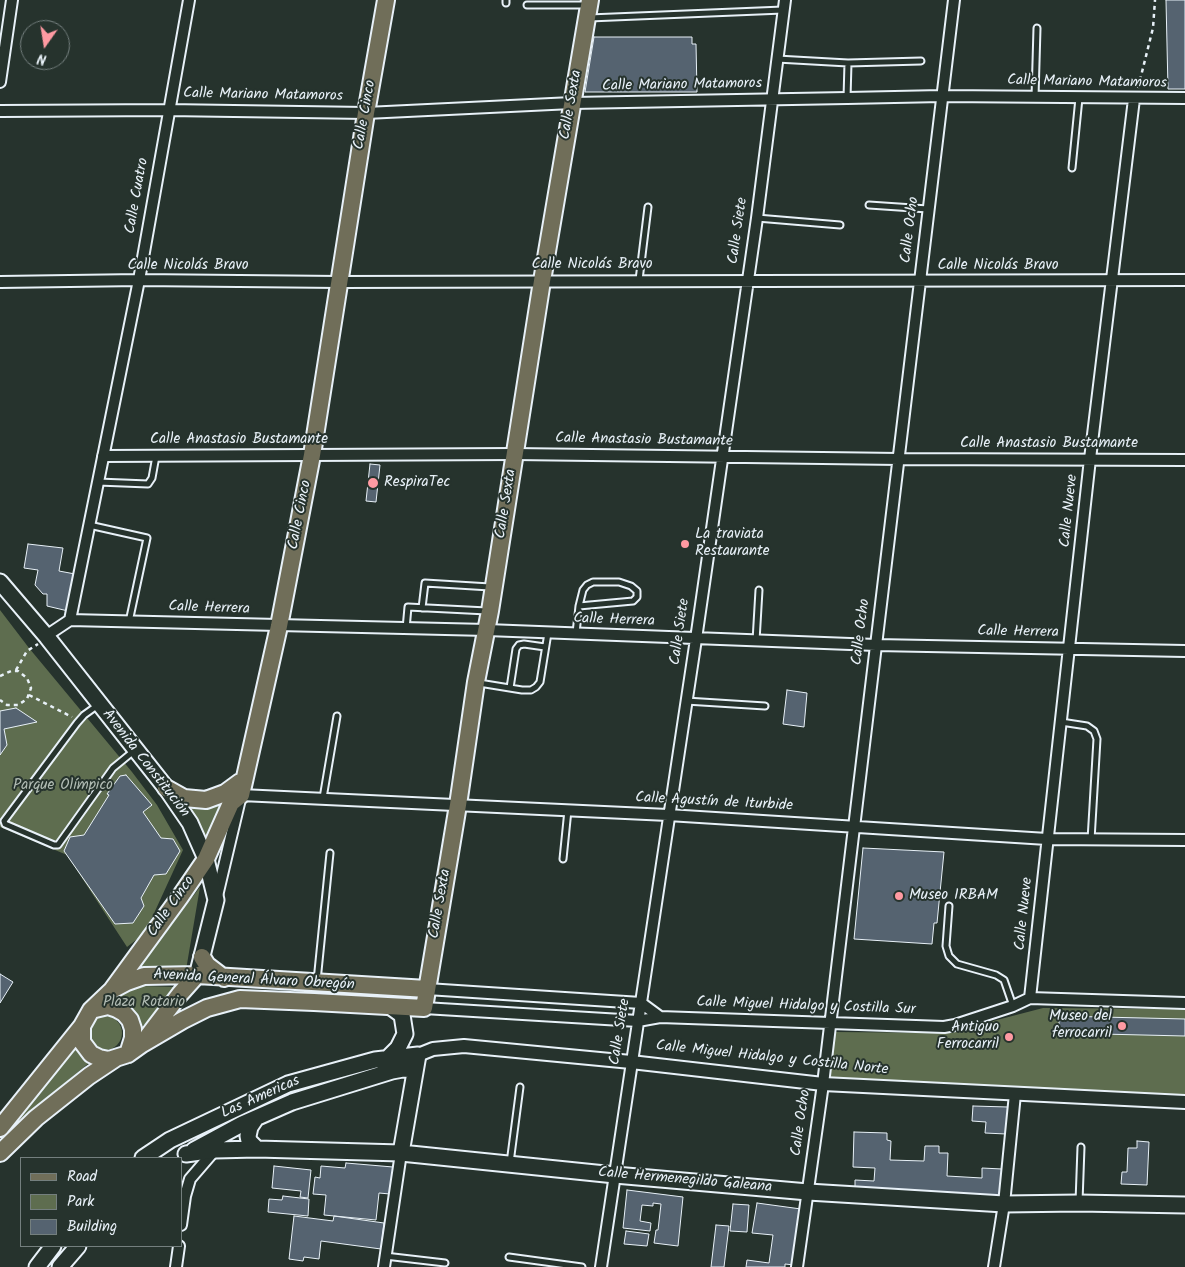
<!DOCTYPE html>
<meta charset="utf-8">
<style>
body{margin:0}
#map{position:relative;width:1185px;height:1267px;overflow:hidden;background:#26332d;font-family:Kalam,sans-serif}
canvas{display:block}
.legend{position:absolute;left:20px;top:1157px;width:162px;height:90px;box-sizing:border-box;background:#26332d;border:1px solid #747f7e;margin:0;padding:6px 9px;list-style:none;font-size:15px;color:#e8f1f8}
.legend li{display:flex;align-items:center;gap:10px;height:25px}
.legend b{width:25px;border:1px solid #747f7e}
.north{position:absolute;left:20px;top:20px;width:50px;height:50px;box-sizing:border-box;background:#26332d;border:1px solid #747f7e;border-radius:50%;rotate:193deg;font-size:14px;font-weight:700;line-height:20px;text-align:center;color:#e8f1f8}
.north::after{content:'';display:block;margin:auto;width:18px;height:22px;background:#ff9aa2;clip-path:polygon(50% 0,100% 100%,50% 72%,0 100%)}
</style>
<div id="map">
<canvas width="1185" height="1267"></canvas>
<ul class="legend">
<li><b style="height:6px;background:#706e59"></b>Road</li>
<li><b style="height:14px;background:#5e6d4f"></b>Park</li>
<li><b style="height:14px;background:#556370"></b>Building</li>
</ul>
<div class="north">N</div>
</div>
<script>
const ctx = document.querySelector('canvas').getContext('2d');
ctx.lineJoin = 'round';
function fillPath(path, color) { ctx.fillStyle = color; ctx.fill(path, 'evenodd'); }
const toPath = rows => new Path2D(rows.map(r => 'M' + r).join(''));
function stroke(path, color, width, dash) { ctx.strokeStyle = color; ctx.lineWidth = width; ctx.lineCap = dash ? 'butt' : 'round'; ctx.setLineDash(dash || []); ctx.stroke(path); }
function write(font, color, halo, rows, align = 'center') {
  ctx.font = font + ' Kalam,sans-serif'; ctx.lineWidth = 4; ctx.setLineDash([]); ctx.textBaseline = 'middle'; ctx.strokeStyle = halo; ctx.fillStyle = color; for (const [text, x, y, turn = 0] of rows) {
    ctx.save(); ctx.translate(x, y); ctx.rotate((+turn || 0) * Math.PI / 180); ctx.textAlign = isNaN(turn) ? turn : align; if (halo) ctx.strokeText(text, 0, 0); ctx.fillText(text, 0, 0); ctx.restore();
  }
}
fillPath(toPath([
 [0,610,29,648,132,772,157,805,183,850,145,933,127,947,67,855,0,827],
 [226,803,206,847,192,813,187,805,203,806],
 [200,887,186,970,134,974],
 [141,986,178,987,156,1014,145,1024,138,1029,113,1001,132,989],
 [1043,1008,1185,1009,1185,1099,824,1083,835,1032,947,1033],
 '88 1033a17 17 0 1 1 34 0a17 17 0 1 1-34 0Z',
 [73,1046,83,1059,90,1062,0,1137,0,1132]
]), '#5e6d4f');
const building = toPath([
 [1166,0,1185,0,1185,89,1168,89,1166,0],
 [594,37,692,37,692,44,696,44,697,92,585,92,594,37],
 [370,464,380,465,376,502,366,501,370,464],
 [28,544,63,548,59,571,75,574,68,611,47,606,47,594,43,594,35,585,38,570,24,568,28,544],
 [787,690,807,693,804,727,783,724,787,690],
 [16,708,37,722,4,729,7,745,0,755,0,711,16,708],
 [126,775,152,805,143,812,161,838,173,839,180,851,166,874,154,875,141,898,144,906,133,923,115,924,64,851,70,837,84,835,109,795,107,794,120,776,126,775],
 [863,848,944,852,937,923,934,923,932,944,854,939,863,848],
 [0,974,13,982,0,1003,0,974],
 [1059,1016,1185,1019,1185,1036,1059,1033,1059,1016],
 [973,1106,1008,1107,1006,1134,985,1133,986,1122,972,1121,973,1106],
 [854,1132,887,1133,887,1140,891,1141,890,1160,924,1161,925,1146,939,1146,939,1153,948,1153,947,1176,982,1178,982,1168,1002,1169,1001,1198,855,1191,855,1180,874,1181,875,1168,853,1167,854,1132],
 [1137,1141,1149,1142,1147,1185,1121,1184,1122,1172,1127,1172,1128,1148,1137,1148,1137,1141],
 [346,1163,393,1167,390,1194,379,1193,376,1220,324,1215,326,1195,313,1194,315,1177,320,1178,321,1166,345,1168,346,1163],
 [274,1166,311,1170,308,1198,300,1197,301,1191,272,1188,274,1166],
 [627,1190,683,1197,678,1246,654,1243,656,1230,658,1230,661,1204,653,1203,653,1206,642,1205,640,1221,651,1223,650,1231,623,1228,627,1190],
 [283,1196,309,1199,308,1216,268,1212,269,1199,282,1200,283,1196],
 [757,1203,801,1209,794,1265,785,1264,785,1267,746,1267,747,1260,769,1263,773,1235,752,1233,757,1203],
 [733,1204,749,1205,747,1232,730,1231,733,1204],
 [294,1216,333,1221,334,1216,384,1223,381,1249,321,1241,319,1259,304,1257,303,1261,289,1259,294,1216],
 [716,1225,729,1226,724,1267,711,1267,716,1225],
 [626,1231,649,1234,647,1246,624,1244,626,1231]
]);
fillPath(building, '#556370');
stroke(building, '#e8f1f8', 1);
const service = toPath([
 [506,3,506,0],
 [527,5,586,5],
 [589,18,783,10],
 [777,59,848,63],
 [1035,97,1037,28],
 [847,98,848,63,921,61],
 [1072,168,1079,98],
 [869,205,928,209],
 [757,218,840,225],
 [639,280,648,207],
 [98,482,148,484,152,478,156,456],
 [89,525,147,538,129,622],
 [422,608,425,583,490,587],
 [406,629,408,607,487,611],
 [576,633,579,606,583,590,587,585,593,582,619,582,631,586,637,591,637,597,633,601,579,606],
 [756,641,759,590],
 [479,683,522,690,531,690,536,687,540,682,548,633],
 [510,688,516,649,519,645,524,644,545,647],
 [686,701,765,706],
 [98,705,84,715,77,723,4,821,5,824,54,845,58,845,113,768,135,750],
 [1061,722,1087,726,1094,731,1097,739,1091,840],
 [323,798,337,716],
 [563,859,568,810],
 [949,906,946,946,949,956,957,964,996,975,1004,980,1013,1006],
 [317,981,330,853],
 [510,1163,520,1087],
 [1079,1202,1081,1147],
 [385,1256,445,1263],
 [509,1257,582,1267]
]);
const minor = toPath([
 [0,82,12,0],
 [0,111,168,110,366,113,572,103,847,98,942,96,1185,98],
 [0,282,139,280,339,282,1185,280],
 [103,456,515,454,899,459,1185,460],
 [70,620,139,280,189,0],
 [46,636,70,620,487,630,876,645,1185,651],
 [217,896,241,795,668,815,1047,839,1185,840],
 [427,989,641,1003,660,1017],
 [1030,998,1090,459,1134,99],
 [424,1008,638,1021,660,1017,944,1027,955,1025,1013,1006,1030,998,1185,1003],
 [181,1225,185,1196,190,1179,215,1150],
 [176,1267,179,1246],
 [384,1267,401,1153],
 [601,1267,696,639,757,218,785,0],
 [797,1267,823,1084,954,0],
 [994,1267,1004,1204,1015,1094]
]);
const tertiary = toPath([
 [418,1055,433,1049,464,1046,631,1062,823,1084,1185,1102]
]);
const secondary = toPath([
 [0,582,47,637,166,788,190,823,206,859,216,900,199,968],
 [387,1059,398,1048,405,1034,402,1015,391,1007],
 [256,1118,250,1127,248,1136,249,1141,257,1149],
 [194,1150,242,1124,292,1102,392,1071,403,1069,415,1070],
 [186,1154,215,1150,257,1149,401,1153,615,1175,808,1192,1004,1204,1079,1203,1185,1205],
 [143,1158,170,1140,288,1084,375,1060,418,1055,401,1153],
 [37,1267,53,1246],
 [60,1267,78,1246]
]);
const primary = toPath([
 [166,788,184,798,206,800,225,793,240,782],
 [202,957,207,965,224,978],
 [112,990,180,897,206,859,231,803,241,795,279,626,312,455,366,113,386,0],
 [91,1010,112,990,127,982,144,976,197,975,427,989],
 [148,1036,180,994,197,975],
 [128,1054,142,1044,183,1020,207,1008,240,999,314,1002,424,1008,458,805,476,682,490,611,542,281,590,0],
 [0,1128,82,1026,91,1010,108,1006,117,1009,124,1013,130,1020,133,1029,133,1038,128,1054,109,1060,99,1058,91,1054,82,1042,82,1026],
 [0,1153,36,1118,89,1076,116,1058]
]);
stroke(service, '#e8f1f8', 9);
stroke(minor, '#e8f1f8', 14);
stroke(tertiary, '#e8f1f8', 16);
stroke(secondary, '#e8f1f8', 19);
stroke(primary, '#e8f1f8', 20);
stroke(toPath([
 [1138,88,1153,28,1155,0],
 [16,670,27,651,38,644],
 [0,676,11,671,18,671,27,678,31,688,27,699,18,705,7,705,0,700],
 [29,695,72,717]
]), '#e8f1f8', 2.5, [4, 4]);
stroke(service, '#26332d', 5);
stroke(minor, '#26332d', 10);
stroke(tertiary, '#26332d', 12);
stroke(secondary, '#26332d', 15);
stroke(primary, '#706e59', 16);
for (const [x, y, r, color] of [
 [373,483,6,"#ff9aa2"],
 [685,544,5,"#ff9aa2"],
 [899,896,5,"#ff9aa2"],
 [1122,1026,5,"#ff9aa2"],
 [1009,1037,5,"#ff9aa2"]
]) { const dot = new Path2D(); dot.arc(x, y, r, 0, 2 * Math.PI); ctx.fillStyle = color; ctx.fill(dot); stroke(dot, '#26332d', 2); }
write('15px', '#e8f1f8', '#26332d', [
 ["Calle Mariano Matamoros",1087,83,1],
 ["Calle Mariano Matamoros",682,86,-1],
 ["Calle Mariano Matamoros",263,96,1],
 ["Calle Sexta",572,105,-80],
 ["Calle Cinco",366,115,-80],
 ["Calle Cuatro",138,196,-80],
 ["Calle Ocho",911,230,-83],
 ["Calle Siete",739,231,-82],
 ["Calle Nicolás Bravo",592,265],
 ["Calle Nicolás Bravo",188,266],
 ["Calle Nicolás Bravo",998,266],
 ["Calle Anastasio Bustamante",239,440],
 ["Calle Anastasio Bustamante",644,441,1],
 ["Calle Anastasio Bustamante",1049,444],
 ["Calle Sexta",507,504,-81],
 ["Calle Nueve",1070,511,-84],
 ["Calle Cinco",301,515,-79],
 ["Calle Herrera",209,609,2],
 ["Calle Herrera",614,621,2],
 ["Calle Siete",681,632,-82],
 ["Calle Ocho",862,632,-83],
 ["Calle Herrera",1018,633,1],
 ["Avenida Constitución",145,764,52],
 ["Calle Agustín de Iturbide",714,803,3],
 ["Calle Sexta",441,904,-80],
 ["Calle Cinco",172,907,-55],
 ["Calle Nueve",1025,914,-84],
 ["Avenida General Álvaro Obregón",254,981,3],
 ["Calle Miguel Hidalgo y Costilla Sur",806,1007,2],
 ["Calle Siete",621,1032,-81],
 ["Calle Miguel Hidalgo y Costilla Norte",772,1059,6],
 ["Las Americas",261,1098,-24],
 ["Calle Ocho",802,1123,-82],
 ["Calle Hermenegildo Galeana",685,1181,5]
]);
write('15px', '#e8f1f8', '#26332d', [
 ["RespiraTec",384,483],
 ["La traviata",695,535],
 ["Restaurante",695,552],
 ["Museo IRBAM",909,896],
 ["Museo del",1112,1017,"right"],
 ["ferrocarril",1112,1034,"right"],
 ["Antiguo",999,1028,"right"],
 ["Ferrocarril",999,1045,"right"]
], 'left');
write('15px', '#b1bcb4', '#26332d', [
 ["Parque Olímpico",63,786],
 ["Plaza Rotario",144,1003]
]);
</script>
